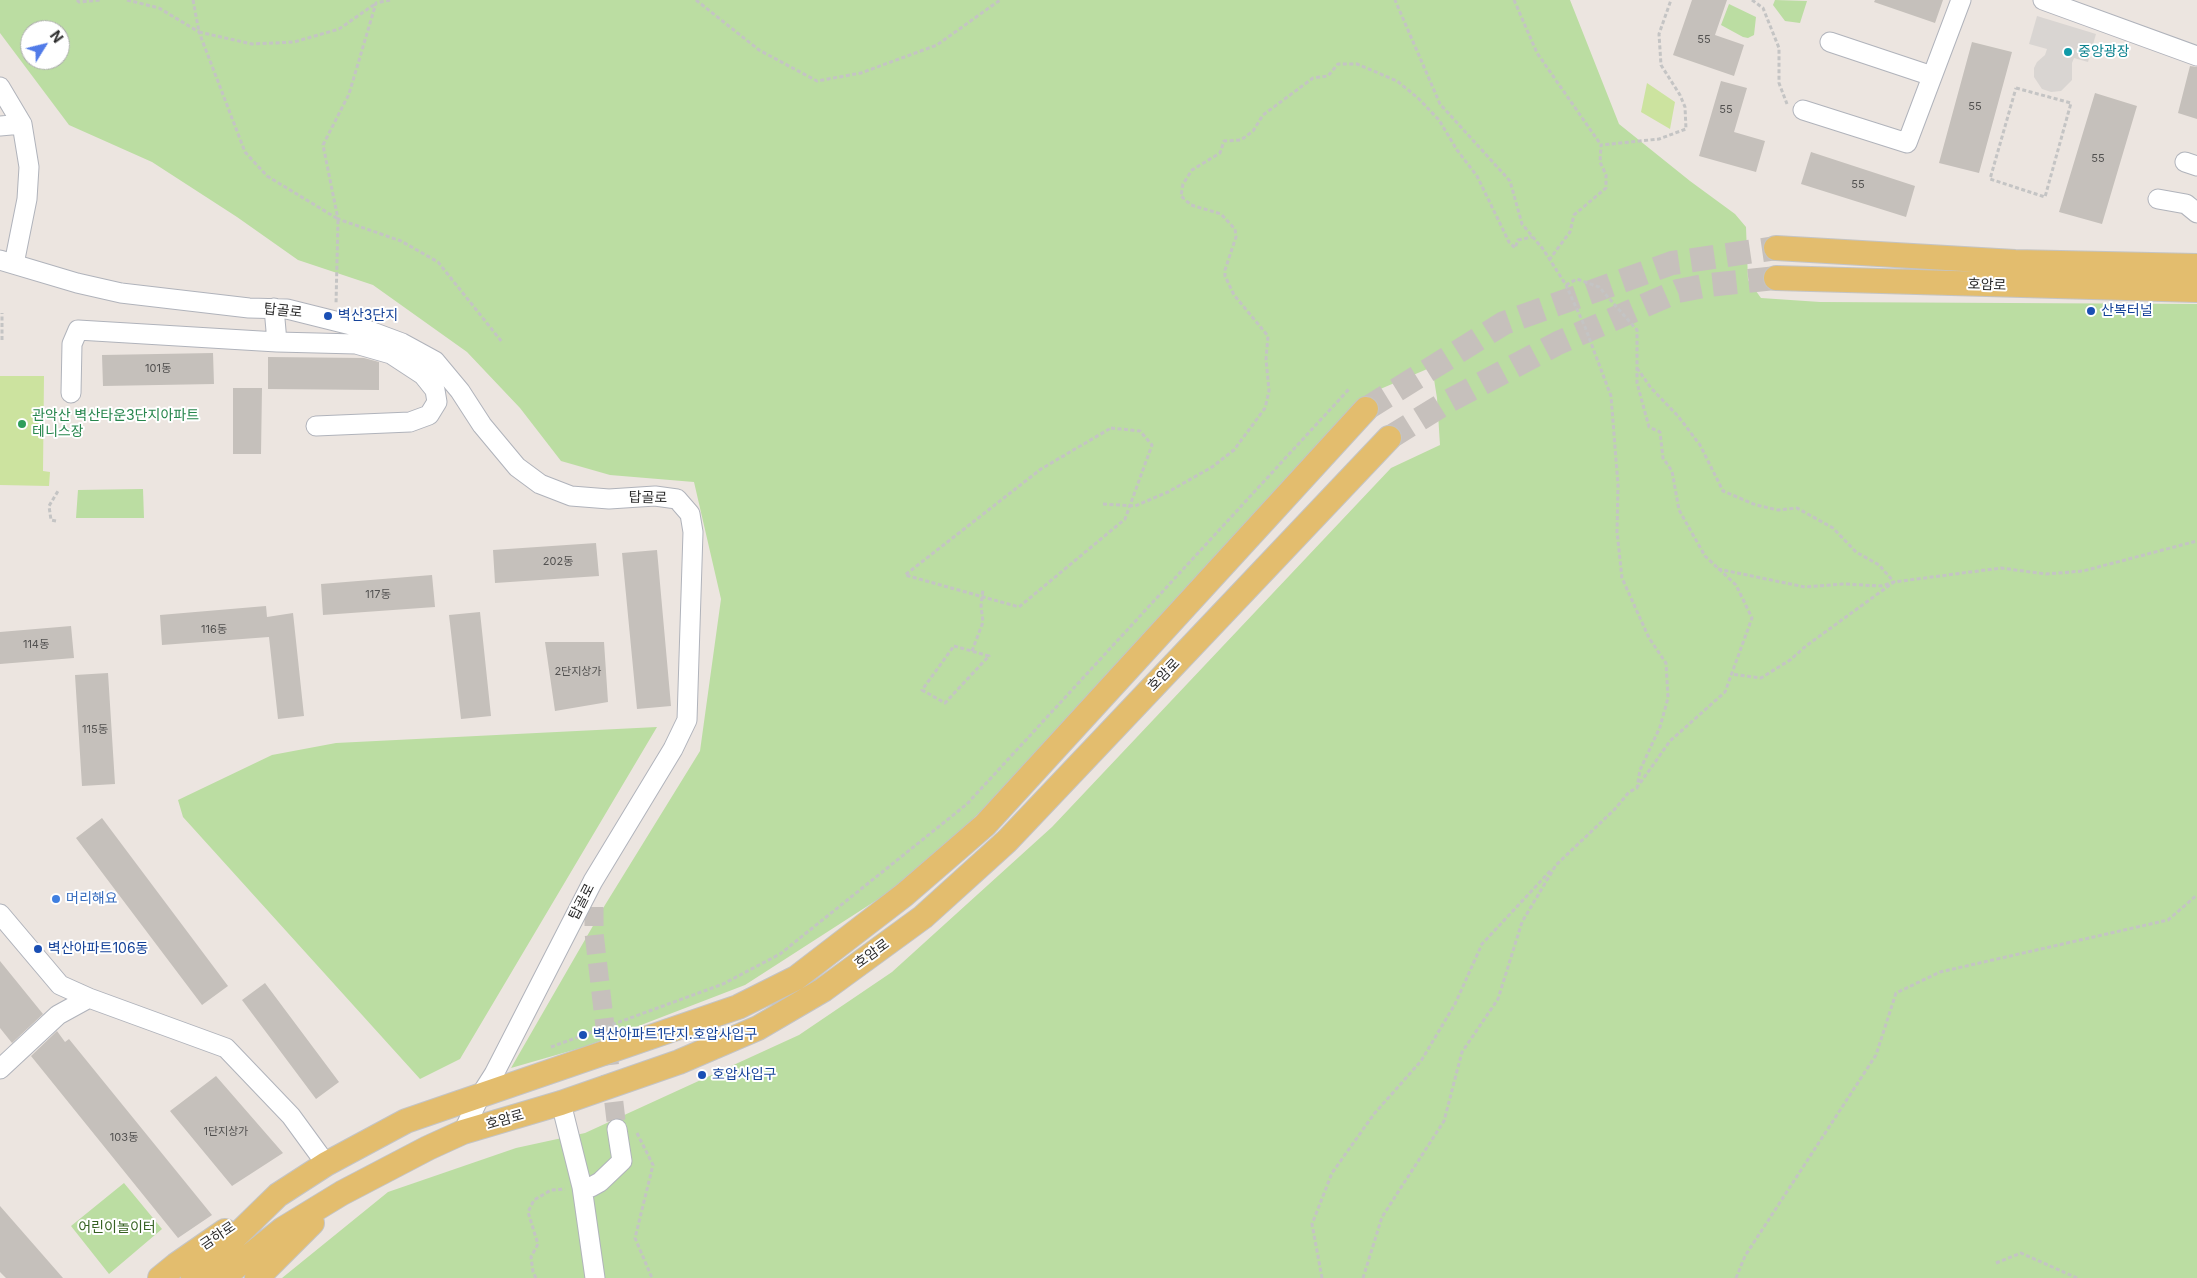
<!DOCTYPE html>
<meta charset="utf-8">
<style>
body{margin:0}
#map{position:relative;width:2197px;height:1278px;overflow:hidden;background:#ece5e0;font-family:Inter,sans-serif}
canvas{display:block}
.north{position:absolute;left:20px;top:20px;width:50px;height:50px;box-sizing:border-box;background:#fff;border:1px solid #ababab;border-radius:50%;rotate:54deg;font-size:14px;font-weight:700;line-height:20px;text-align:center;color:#2c2c2c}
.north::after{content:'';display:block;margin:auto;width:18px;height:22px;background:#517be8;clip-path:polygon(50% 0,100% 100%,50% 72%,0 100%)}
</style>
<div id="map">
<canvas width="2197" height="1278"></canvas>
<div class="north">N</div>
</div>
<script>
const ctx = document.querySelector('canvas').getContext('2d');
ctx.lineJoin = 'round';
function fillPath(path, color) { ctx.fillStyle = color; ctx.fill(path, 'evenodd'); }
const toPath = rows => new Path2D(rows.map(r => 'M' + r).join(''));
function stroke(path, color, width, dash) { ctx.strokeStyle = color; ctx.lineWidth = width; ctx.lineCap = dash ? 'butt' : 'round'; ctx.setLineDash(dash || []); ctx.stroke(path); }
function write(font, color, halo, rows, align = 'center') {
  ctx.font = font + ' Inter,"Noto Sans KR",sans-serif'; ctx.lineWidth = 4; ctx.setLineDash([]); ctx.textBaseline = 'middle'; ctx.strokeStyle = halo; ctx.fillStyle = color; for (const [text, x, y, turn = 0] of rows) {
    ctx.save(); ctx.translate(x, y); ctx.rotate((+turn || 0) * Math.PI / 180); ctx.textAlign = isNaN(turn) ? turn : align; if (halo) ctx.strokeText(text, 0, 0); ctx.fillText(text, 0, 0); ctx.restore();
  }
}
fillPath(toPath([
 [0,0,1570,0,1619,124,1690,181,1735,214,1746,227,1748,280,1761,298,1820,302,2197,304,2197,1278,282,1278,388,1192,516,1148,585,1133,799,1035,892,972,1052,827,1391,468,1440,445,1437,398,1432,367,1378,390,1302,461,1084,713,911,878,745,985,584,1047,511,1068,605,905,700,751,721,599,694,482,610,475,561,461,520,408,467,352,373,285,298,260,237,217,152,162,69,125,0,33],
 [30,30,60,30,60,60,30,60],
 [1775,0,1807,1,1800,23,1785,21,1773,5],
 [1729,4,1756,17,1754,35,1748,38,1743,37,1721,25],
 [143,489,144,518,76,518,78,490],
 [657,727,460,1059,420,1079,183,817,178,800,272,755,336,743],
 [124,1183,162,1229,109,1274,71,1226]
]), '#bbdda2');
fillPath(toPath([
 [1647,83,1675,102,1670,129,1641,112],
 [0,376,44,376,43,471,50,472,49,486,0,485]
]), '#cce39f');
fillPath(toPath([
 [2037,16,2096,34,2088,62,2074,58,2072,63,2072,80,2061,91,2051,92,2042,89,2034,77,2034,68,2037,62,2045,55,2047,49,2029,44]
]), '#d9d5d2');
fillPath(toPath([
 [1692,0,1727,0,1715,35,1744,45,1734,76,1673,55],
 [1875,0,1943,0,1935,23,1874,2],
 [1972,42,2012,52,1979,173,1939,163],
 [2190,66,2197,67,2197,119,2178,113],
 [1721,81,1747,88,1734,132,1765,141,1756,172,1699,156],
 [2095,93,2137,106,2102,224,2059,212],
 [1811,152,1915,186,1906,217,1801,184],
 [213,353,214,384,103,386,102,355],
 [268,357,364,358,379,362,379,390,268,389],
 [233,388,262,388,261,454,233,454],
 [596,543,599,576,495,583,493,550],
 [657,550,671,706,637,709,622,553],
 [432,575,435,607,323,615,321,584],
 [266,606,267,617,293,613,304,716,278,719,269,637,162,645,160,615],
 [480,612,491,716,461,719,449,615],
 [71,626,74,658,0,664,0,632],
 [545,642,604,642,608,702,555,711],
 [108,673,115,784,82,786,75,675],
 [102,818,228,986,202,1005,76,838],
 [0,961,43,1014,12,1043,0,1028],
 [265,983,339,1082,316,1099,242,1000],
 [57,1031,65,1042,69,1039,212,1215,178,1238,31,1056],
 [216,1076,283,1153,232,1186,170,1111],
 [0,1206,63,1278,6,1278,0,1272]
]), '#c5c0bb');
stroke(toPath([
 [594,907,594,933,617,1129]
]), '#c6c0bc', 19, [19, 9]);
stroke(toPath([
 [1366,409,1504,323,1672,263,1776,248],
 [1389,438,1447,402,1558,343,1678,291,1709,285,1776,278]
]), '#c6c0bc', 24, [24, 12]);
const minor = toPath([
 [2043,0,2197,56],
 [1830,42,1932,76],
 [0,87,22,124,29,167,27,199,14,264],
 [1803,110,1907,143,1961,0],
 [0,126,22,124],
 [2185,162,2197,166],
 [2158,199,2186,204,2197,213],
 [0,260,77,283,121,293,249,308,287,309,359,327,402,343,435,361,460,391,482,425,517,467,540,484,571,496,609,499,655,496,677,499,690,514,693,532,687,720,673,749,593,881,494,1074,480,1096,463,1132],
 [277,342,356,344,391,354,423,375,435,390,437,402,429,415,410,422,316,426],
 [71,393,72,344,78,330,277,342,274,308],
 [0,914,60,985,89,998,58,1015,0,1069],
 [89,998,226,1048,291,1116,326,1164],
 [561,1103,582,1187,591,1187,600,1182,622,1161,617,1129],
 [582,1187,595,1278]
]);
const major = toPath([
 [1776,248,2015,262,2197,266],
 [1776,278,2197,290],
 [160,1278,176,1265,225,1231],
 [193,1278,278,1195,326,1164,406,1121,738,1007,796,978,904,895,985,825,1366,409],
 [222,1278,283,1229,342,1193,428,1148,463,1132,561,1103,679,1062,758,1028,823,990,923,917,1007,841,1389,438],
 [257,1278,312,1223]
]);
stroke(minor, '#b0b3bb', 21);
stroke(major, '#c4c4c4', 26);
stroke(toPath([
 [77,0,79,2,101,0],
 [127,0,159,8,199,32,245,152,267,176,338,219,336,304],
 [193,0,199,32,252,44,294,42,339,29,375,4],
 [390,0,376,3,349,94,323,145,338,219,401,241,438,262,502,342],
 [696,0,759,50,817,81,861,73,937,45,1000,0],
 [1514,0,1537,53,1601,145],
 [1752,0,1763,8,1779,48,1779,83,1787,104],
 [2016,88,2071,103,2045,197,1990,179,2016,88],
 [1549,260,1570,232,1574,215,1606,188,1606,175,1600,162,1601,145,1659,139,1686,129,1685,107,1680,95,1661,65,1659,34,1671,0],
 [1566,285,1577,279,1599,287,1637,330,1637,383,1649,427,1660,432,1663,458,1672,471,1679,510,1705,556,1736,585,1752,618,1725,692,1670,741,1638,786],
 [2,340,2,313],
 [1637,368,1651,388,1678,416,1700,445,1723,491,1756,505,1778,510,1797,508,1833,528,1856,552,1879,565,1894,582,1806,646,1790,660,1761,678,1731,674],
 [1111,428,1140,431,1152,445,1125,519,1019,607,905,575,1041,469,1111,428],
 [1103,504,1135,506,1168,492,1212,467,1234,450,1265,408,1269,391,1266,359,1268,336,1234,295,1225,276,1225,270,1236,237,1235,229,1221,214,1191,205,1181,196,1183,184,1192,170,1220,153,1224,141,1241,140,1253,131,1263,115,1313,78,1328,76,1338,64,1357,64,1397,81,1418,98,1439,120,1457,150,1477,176,1509,242,1515,248,1518,240,1532,237],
 [56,521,51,520,49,506,58,491],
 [1718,569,1805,587,1844,584,1881,586,1894,582,2001,568,2046,574,2083,571,2197,541],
 [954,646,989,656,945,703,922,690,954,646],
 [972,651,983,622,981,606,983,589],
 [551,1047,723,984,780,954,967,804,1349,389],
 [637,1133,653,1165,635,1238,652,1278],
 [1996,1263,2021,1253,2077,1278],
 [536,1278,533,1272,531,1257,538,1244,528,1212,534,1200,551,1190,565,1189],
 [1322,1278,1312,1224,1332,1173,1374,1114,1421,1061,1455,1004,1482,944,1552,869],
 [1363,1278,1382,1217,1444,1121,1462,1052,1498,999,1522,922,1556,865,1615,809,1629,792,1637,788,1640,770,1660,727,1668,698,1666,663,1649,638,1622,578,1617,532,1618,485,1611,396,1585,327,1566,285,1543,249,1522,224,1510,181,1440,104,1395,0],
 [1736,1278,1745,1256,1876,1055,1896,993,1940,972,2168,920,2197,895]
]), '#c4c4c4', 3, [4, 2.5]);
stroke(minor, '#fff', 19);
stroke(major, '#e3bd6e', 24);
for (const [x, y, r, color] of [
 [2068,52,5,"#0f9aa8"],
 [2091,311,5,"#1a4fb4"],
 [328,316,5,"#1a4fb4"],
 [22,424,5,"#2e9e5b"],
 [56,899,5,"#3f7fe0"],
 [38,949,5,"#1a4fb4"],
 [583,1035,5,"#1a4fb4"],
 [702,1075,5,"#1a4fb4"]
]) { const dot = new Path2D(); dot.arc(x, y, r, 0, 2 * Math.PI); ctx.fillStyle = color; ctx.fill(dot); stroke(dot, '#fff', 2); }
write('11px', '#525150', null, [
 ["55",1704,40],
 ["55",1975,107],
 ["55",1726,110],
 ["55",2098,159],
 ["55",1858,185],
 ["101동",158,369],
 ["202동",558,562],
 ["117동",378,595],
 ["116동",214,630],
 ["114동",36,645],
 ["2단지상가",578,672],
 ["115동",95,730],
 ["1단지상가",226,1132],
 ["103동",124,1138]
]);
write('14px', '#0d838f', '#fff', [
 ["중앙광장",2078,52]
], 'left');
write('14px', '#2c2c2c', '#fff', [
 ["호암로",1987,285,2],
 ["탑골로",283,311,6],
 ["탑골로",648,498,1],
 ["호암로",1164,675,-46],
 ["탑골로",582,902,-63],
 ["호암로",872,954,-36],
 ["호암로",505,1120,-16],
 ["금하로",218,1236,-34]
]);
write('14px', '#164399', '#fff', [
 ["산복터널",2101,311],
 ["벽산3단지",338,316],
 ["벽산아파트106동",48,949],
 ["벽산아파트1단지.호압사입구",593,1035],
 ["호압사입구",712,1075]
], 'left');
write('14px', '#27864d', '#fff', [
 ["관악산 벽산타운3단지아파트",32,416],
 ["테니스장",32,432]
], 'left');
write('14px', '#366cbe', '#fff', [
 ["머리해요",66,899]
], 'left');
write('14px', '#366222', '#fff', [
 ["어린이놀이터",117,1228]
]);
</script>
